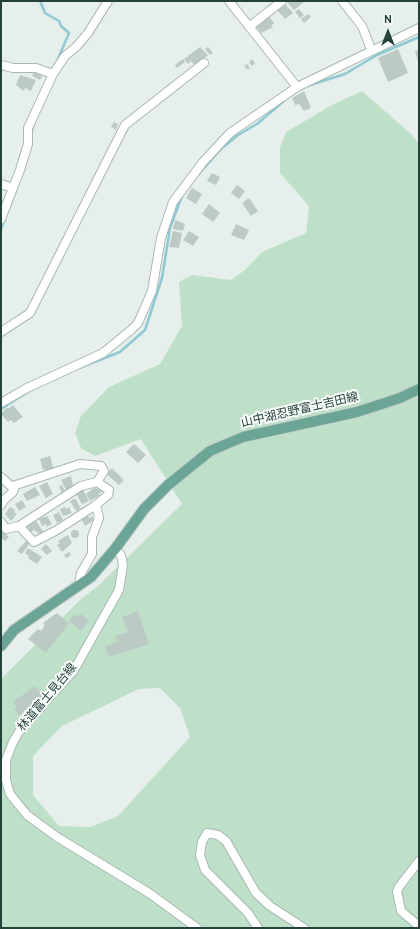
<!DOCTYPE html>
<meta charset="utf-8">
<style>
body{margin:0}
#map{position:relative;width:420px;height:929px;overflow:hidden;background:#e6efeb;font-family:Overpass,sans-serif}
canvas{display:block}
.frame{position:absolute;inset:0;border:2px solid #24423a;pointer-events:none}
.north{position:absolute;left:368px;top:12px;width:40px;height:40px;-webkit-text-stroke:3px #f7fbf9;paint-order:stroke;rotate:0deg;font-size:11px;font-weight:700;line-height:16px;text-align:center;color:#24423a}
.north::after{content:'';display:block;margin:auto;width:14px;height:18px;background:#24423a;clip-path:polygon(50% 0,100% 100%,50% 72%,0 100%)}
</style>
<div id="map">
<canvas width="420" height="929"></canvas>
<div class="frame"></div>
<div class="north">N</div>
</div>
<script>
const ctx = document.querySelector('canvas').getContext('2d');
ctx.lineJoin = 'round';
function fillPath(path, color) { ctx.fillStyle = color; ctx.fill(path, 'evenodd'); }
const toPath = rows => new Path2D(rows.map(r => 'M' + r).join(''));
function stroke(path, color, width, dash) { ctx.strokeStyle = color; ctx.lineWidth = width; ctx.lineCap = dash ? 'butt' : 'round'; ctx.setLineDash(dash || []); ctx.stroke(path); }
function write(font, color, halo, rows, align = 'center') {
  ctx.font = font + ' Overpass,"Noto Sans JP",sans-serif'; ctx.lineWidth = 4; ctx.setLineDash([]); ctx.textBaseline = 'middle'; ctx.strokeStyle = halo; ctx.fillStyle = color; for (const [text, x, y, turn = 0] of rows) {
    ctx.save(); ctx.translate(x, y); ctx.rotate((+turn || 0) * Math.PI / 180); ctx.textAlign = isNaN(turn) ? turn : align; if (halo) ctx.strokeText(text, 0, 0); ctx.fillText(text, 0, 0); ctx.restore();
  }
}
fillPath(toPath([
 [362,91,411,134,419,144,419,928,1,928,1,679,81,599,97,587,182,504,141,439,95,456,81,448,75,433,81,416,109,387,160,364,182,326,179,282,192,275,231,280,245,270,262,252,306,233,309,206,280,173,280,147,286,132,332,105],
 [160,688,180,708,190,737,118,816,91,827,59,826,33,795,33,756,62,726,139,689]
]), '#bfe0c8');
stroke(toPath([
 [40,1,45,13,59,21,61,26,69,33,55,66],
 [307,86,345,74,377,55,419,37],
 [31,134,34,123],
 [197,176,221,149,238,135,257,124,285,100],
 [1,229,18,185],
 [79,368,120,352,145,330,162,278,170,228,182,196],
 [1,409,31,390]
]), '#8ec9d4', 2.5);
fillPath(toPath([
 [288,1,305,1,294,10,287,2],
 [285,4,293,13,285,19,277,10],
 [299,9,304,15,300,18,295,12],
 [308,14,311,17,304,23,301,19],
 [269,16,274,23,271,26,273,27,261,33,256,26],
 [200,47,208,55,195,66,191,61,188,64,184,59],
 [208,47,213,53,210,55,205,49],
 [398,49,408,73,388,82,378,58],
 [419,50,419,65,415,51],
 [183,59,185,62,177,68,175,65],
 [252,59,255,63,252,66,249,62],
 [247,64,250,68,248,70,244,66],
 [34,72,42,76,40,80,32,76],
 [20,75,36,80,31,91,25,88,24,91,16,85],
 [304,91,311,108,304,111,299,104,295,105,292,98],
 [114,122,118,124,116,130,111,127],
 [212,173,220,177,216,185,207,181],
 [237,185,245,191,239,199,231,193],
 [192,188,202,194,196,204,186,198],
 [249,198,258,211,251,216,242,203],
 [209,204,220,213,213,222,202,214],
 [175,220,185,224,183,231,173,229],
 [236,224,249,230,244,240,231,235],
 [173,231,182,233,179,248,169,247],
 [189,231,199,237,193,246,183,240],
 [13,405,23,417,14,423,11,420,8,422,1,414,7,407,8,409],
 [134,444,146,455,138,463,126,452],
 [50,456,54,470,46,472,45,469,43,470,40,459],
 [112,468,124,480,119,485,106,474],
 [71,476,73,486,66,490,61,480],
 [47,482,53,494,46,498,39,486],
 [62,485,65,491,62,493,59,486],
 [35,487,40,495,27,501,23,494],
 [95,487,96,489,99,487,102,492,99,494,99,496,90,501,86,494],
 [83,490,89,501,82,504,76,494],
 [74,499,76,499,81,509,76,511,70,501],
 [22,500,26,507,19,511,15,504],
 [10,507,15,510,14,512,17,514,11,521,5,514],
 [65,507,66,509,69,507,72,513,63,516,60,509],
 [59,512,63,520,57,523,53,515],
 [88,515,89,518,92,516,94,520,85,526,82,520],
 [47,516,52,524,47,527,46,524,42,526,39,519],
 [35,519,43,532,40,534,34,530,31,532,26,525],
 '71 534a4 4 0 1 1 8 0a4 4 0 1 1-8 0Z',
 [1,531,9,537,5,541,1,538],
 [68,535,72,543,62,552,57,545,60,543,58,541],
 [27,540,30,543,22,554,17,551],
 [46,544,52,551,47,555,41,549],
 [28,548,42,557,37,564,28,558,29,556,25,553],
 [69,552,71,555,66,558,64,555],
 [138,611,149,644,109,657,105,646,117,642,115,636,128,632,122,617],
 [57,613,69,623,46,653,28,639,38,629,41,631,45,625,43,623],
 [74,614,78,617,81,614,89,621,81,631,69,621],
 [35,686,40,692,43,690,47,695,36,703,35,701,19,716,14,709,17,707,13,702]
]), '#bbcac4');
const minor = toPath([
 [229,1,297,87],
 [342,1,362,26,371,49],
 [249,27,282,1],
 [1,65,13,68,36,68,53,74],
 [1,184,13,188],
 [1,219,20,170,28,144,28,128,53,74,65,56,76,47,88,33,108,1],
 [1,332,30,313,125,125,204,63],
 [1,403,27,388,103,353,131,330,138,323,152,291,161,238,173,202,203,162,230,133,297,87,419,28],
 [1,477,14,489,13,492,4,500,1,505],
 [13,486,80,464,101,466,104,471,97,482],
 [1,522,6,529,19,526,34,542,57,530,96,505,108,495,109,490,97,482,81,486,19,526],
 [115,549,121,555,123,565,119,590,74,670,19,732,13,742,6,760,6,780,10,794,27,815,57,837,149,893,197,928],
 [79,585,81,573,92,554,92,537,99,518,96,505],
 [419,861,399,887,397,891,401,911,419,926],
 [258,928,248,913,205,870,200,855,202,842,207,833,218,835,226,841,256,893,270,906,304,928]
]);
const major = toPath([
 [1,646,14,630,91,577,115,549,144,509,168,485,210,451,243,437,357,412,400,398,419,389]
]);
stroke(minor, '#a8b8b2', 10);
stroke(major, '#c2cac8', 12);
stroke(minor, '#fff', 8);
stroke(major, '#6aa596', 10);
write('12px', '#24423a', '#f7fbf9', [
 ["山中湖忍野富士吉田線",300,411,-13],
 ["林道富士見台線",48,698,-50]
]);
</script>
